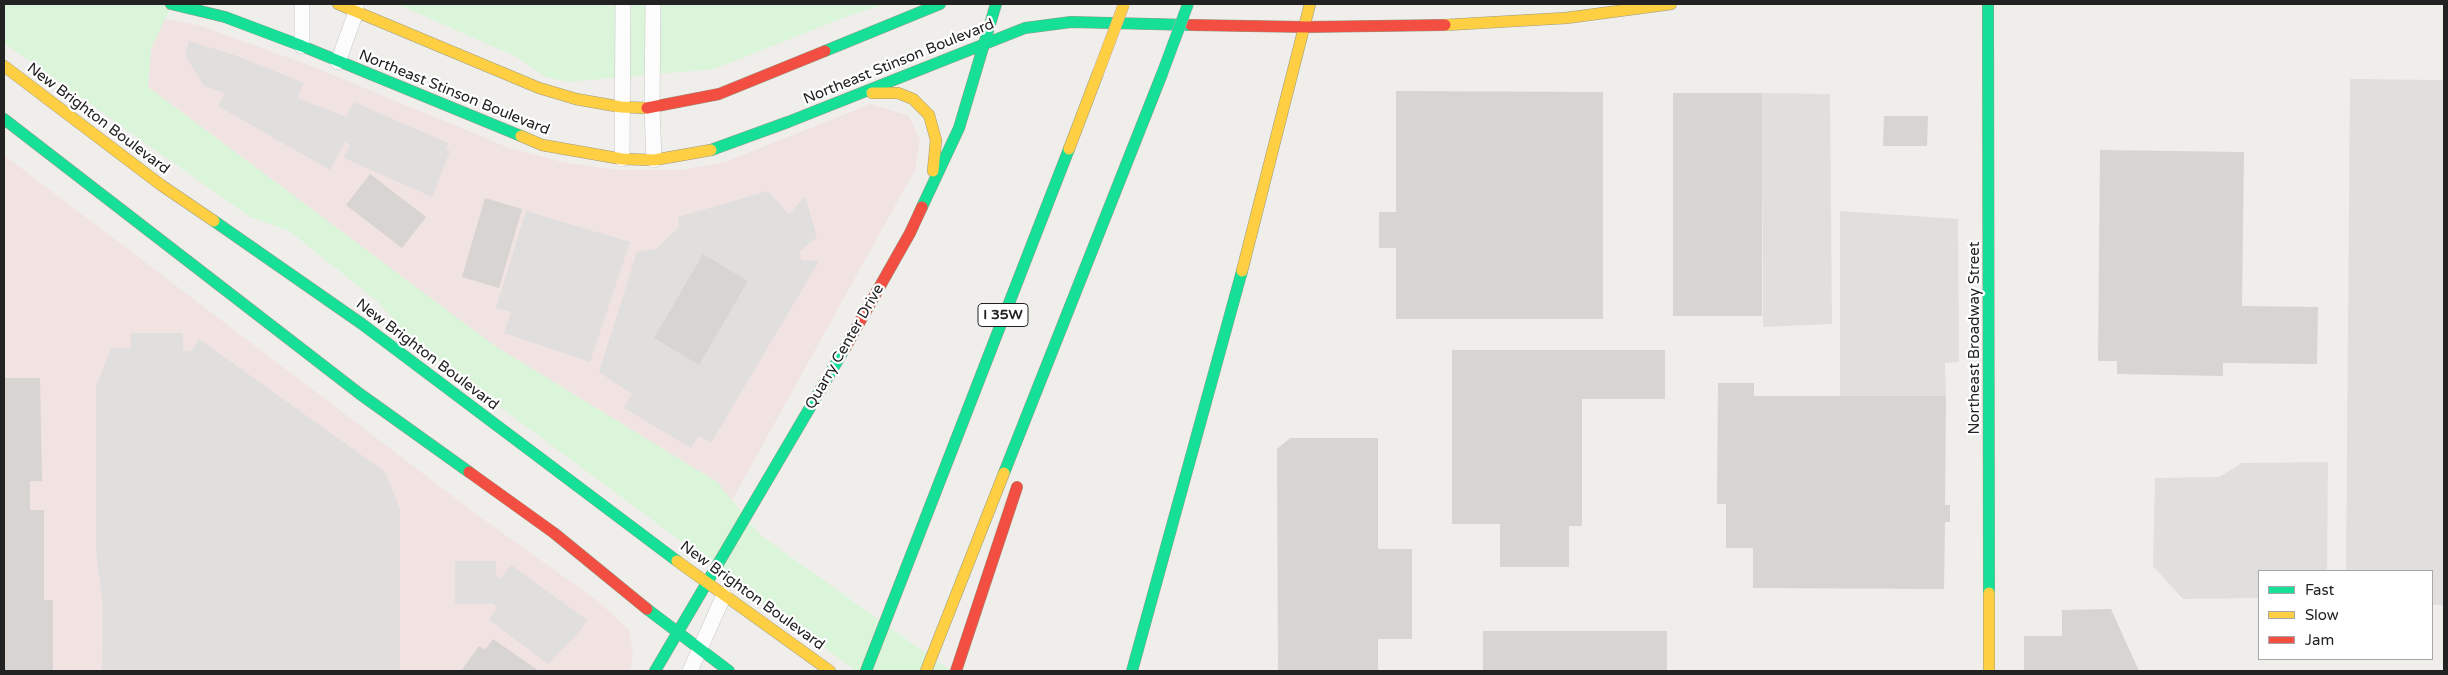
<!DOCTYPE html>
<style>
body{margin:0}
#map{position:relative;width:2448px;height:675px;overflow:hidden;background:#f0eeeb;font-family:"Varela Round",sans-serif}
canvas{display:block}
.frame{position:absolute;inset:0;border:5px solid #222;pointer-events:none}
.legend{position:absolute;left:2258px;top:570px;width:175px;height:90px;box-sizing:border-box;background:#fff;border:1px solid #a7a7a7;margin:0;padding:6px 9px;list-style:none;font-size:15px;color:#222}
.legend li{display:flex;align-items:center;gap:10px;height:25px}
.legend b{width:25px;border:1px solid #a7a7a7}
</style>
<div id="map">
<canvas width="2448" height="675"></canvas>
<div class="frame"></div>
<ul class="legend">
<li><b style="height:6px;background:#16e098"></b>Fast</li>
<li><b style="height:6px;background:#ffcf43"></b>Slow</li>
<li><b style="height:6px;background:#f24e42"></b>Jam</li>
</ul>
</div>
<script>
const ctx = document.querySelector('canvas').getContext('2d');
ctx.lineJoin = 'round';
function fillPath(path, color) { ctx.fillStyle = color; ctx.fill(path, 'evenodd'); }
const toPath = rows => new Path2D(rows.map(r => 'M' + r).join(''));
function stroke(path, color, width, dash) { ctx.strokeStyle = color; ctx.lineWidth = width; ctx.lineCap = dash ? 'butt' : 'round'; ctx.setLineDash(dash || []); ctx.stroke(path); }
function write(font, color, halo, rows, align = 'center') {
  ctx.font = font + ' "Varela Round",sans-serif'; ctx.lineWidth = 4.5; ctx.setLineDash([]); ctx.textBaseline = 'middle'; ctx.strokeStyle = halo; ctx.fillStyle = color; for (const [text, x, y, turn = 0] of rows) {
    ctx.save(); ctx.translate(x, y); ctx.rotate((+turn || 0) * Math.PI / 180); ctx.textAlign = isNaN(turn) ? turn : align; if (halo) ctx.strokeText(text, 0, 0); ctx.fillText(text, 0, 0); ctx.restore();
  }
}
fillPath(toPath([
 [164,19,198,25,306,64,512,149,562,162,617,170,681,170,725,162,871,104,909,116,920,140,915,170,732,500,717,482,495,346,148,87,151,49],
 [4,155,479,516,598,601,629,630,633,655,630,671,4,671]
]), '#f1e3e1');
fillPath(toPath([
 [4,4,172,4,151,49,148,87,495,346,717,482,760,535,951,671,856,671,415,344,377,301,289,231,250,217,4,43],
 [397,4,886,4,848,16,714,69,568,82,546,77,517,57]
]), '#daf5da');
fillPath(toPath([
 [189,41,234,55,304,83,297,98,346,117,354,102,448,143,446,149,450,151,432,197,344,158,350,145,345,142,330,170,218,106,225,93,204,86,185,55],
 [2350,79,2444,80,2444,605,2432,605,2432,571,2346,571],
 [1762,93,1830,94,1832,324,1763,327],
 [768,191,789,215,805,196,817,237,800,251,801,260,819,261,711,443,699,435,691,448,624,408,632,394,599,372,637,252,656,249,679,227,678,217],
 [703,255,748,281,699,365,654,338],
 [526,211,630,242,590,362,504,333,511,312,496,308],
 [1840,211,1958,219,1959,362,1945,363,1946,396,1840,396],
 [131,333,183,333,183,350,191,352,199,339,385,472,400,509,400,671,102,671,103,606,96,550,96,387,111,348,131,348],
 [2328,462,2327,571,2259,571,2259,598,2183,599,2153,566,2155,478,2219,477,2242,463],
 [455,561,496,561,496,576,500,579,511,565,587,620,579,632,548,664,489,620,497,608,493,604,455,604]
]), '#e0dfde');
fillPath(toPath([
 [1396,91,1603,92,1603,319,1396,319,1396,248,1379,248,1379,212,1396,212],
 [1673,93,1762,93,1762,316,1673,316],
 [1884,116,1928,116,1927,146,1883,146],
 [2100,150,2244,152,2242,306,2318,307,2317,364,2223,363,2223,376,2117,374,2117,361,2098,361],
 [370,174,426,217,402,248,346,205],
 [485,198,522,209,499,288,462,277],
 [703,254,748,281,699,365,654,338],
 [1452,350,1665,350,1665,399,1582,399,1582,526,1569,526,1569,567,1500,567,1500,524,1452,524],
 [4,378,40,378,42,481,30,481,30,510,44,510,44,600,53,600,53,671,4,671],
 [1718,383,1754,383,1754,396,1946,396,1945,505,1950,505,1950,522,1945,522,1944,589,1753,588,1753,548,1726,548,1726,504,1717,504],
 [1290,438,1378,438,1378,549,1412,549,1412,639,1378,639,1378,671,1278,671,1277,449],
 [2111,609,2139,671,2024,671,2024,636,2062,636,2062,610],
 [1483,631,1667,631,1667,671,1483,671],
 [493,639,539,671,461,671,479,646,485,650]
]), '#d7d4d2');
const street = toPath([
 [653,4,652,108,654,160],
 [302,46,302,4],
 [338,62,356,12,356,4],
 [622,159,623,4],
 [690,671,724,595]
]);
const fast = toPath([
 [171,4,225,17,302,46,521,136],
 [1988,4,1989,593],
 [825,51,940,4],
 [4,119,360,394,469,472],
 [711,150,788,122,1025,28,1071,22,1191,25],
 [922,207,959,128,996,4],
 [214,221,362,324,677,561],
 [1004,473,1162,74],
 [647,609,729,671],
 [655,671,845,348],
 [866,671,1069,149],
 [1132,671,1242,271]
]);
const slow = toPath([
 [338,4,539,88,576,99,621,107,647,108],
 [1445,25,1566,18,1671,4],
 [4,66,161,185,214,221],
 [872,93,898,93,913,99,929,115,936,140,933,171],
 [521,136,542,145,622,159,654,160,711,150],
 [1069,149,1098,73],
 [1242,271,1310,4],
 [677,561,830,671],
 [1989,593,1989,671],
 [926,671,1004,473]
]);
const jam = toPath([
 [1191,25,1306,27,1445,25],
 [647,108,719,94,825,51],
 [845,348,910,233,922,207],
 [469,472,554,533,647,609],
 [956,671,1017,487]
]);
stroke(street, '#c9c8c7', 16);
stroke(fast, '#999a82', 12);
stroke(slow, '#999a82', 12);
stroke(jam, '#999a82', 12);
stroke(street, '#fdfcfc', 15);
stroke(fast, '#16e098', 11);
stroke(slow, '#ffcf43', 11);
stroke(jam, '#f24e42', 11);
const fastBridge = toPath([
 [1162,74,1188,4]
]);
const slowBridge = toPath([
 [1098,73,1124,4]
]);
stroke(fastBridge, '#c5a2ac', 12, []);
stroke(slowBridge, '#c5a2ac', 12, []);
stroke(fastBridge, '#16e098', 11);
stroke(slowBridge, '#ffcf43', 11);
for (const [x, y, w] of [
 [1003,315,50]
]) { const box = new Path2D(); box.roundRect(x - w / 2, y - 11.5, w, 23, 4); ctx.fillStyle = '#fff'; ctx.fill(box); stroke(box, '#222', 1); }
write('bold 14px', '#222', null, [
 ["I 35W",1003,315]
]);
write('15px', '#222', '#fff', [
 ["Northeast Stinson Boulevard",899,62,-22],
 ["Northeast Stinson Boulevard",454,93,22],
 ["New Brighton Boulevard",98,119,37],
 ["Northeast Broadway Street",1975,338,-90],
 ["Quarry Center Drive",845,347,-60],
 ["New Brighton Boulevard",427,355,37],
 ["New Brighton Boulevard",752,596,36]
]);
</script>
